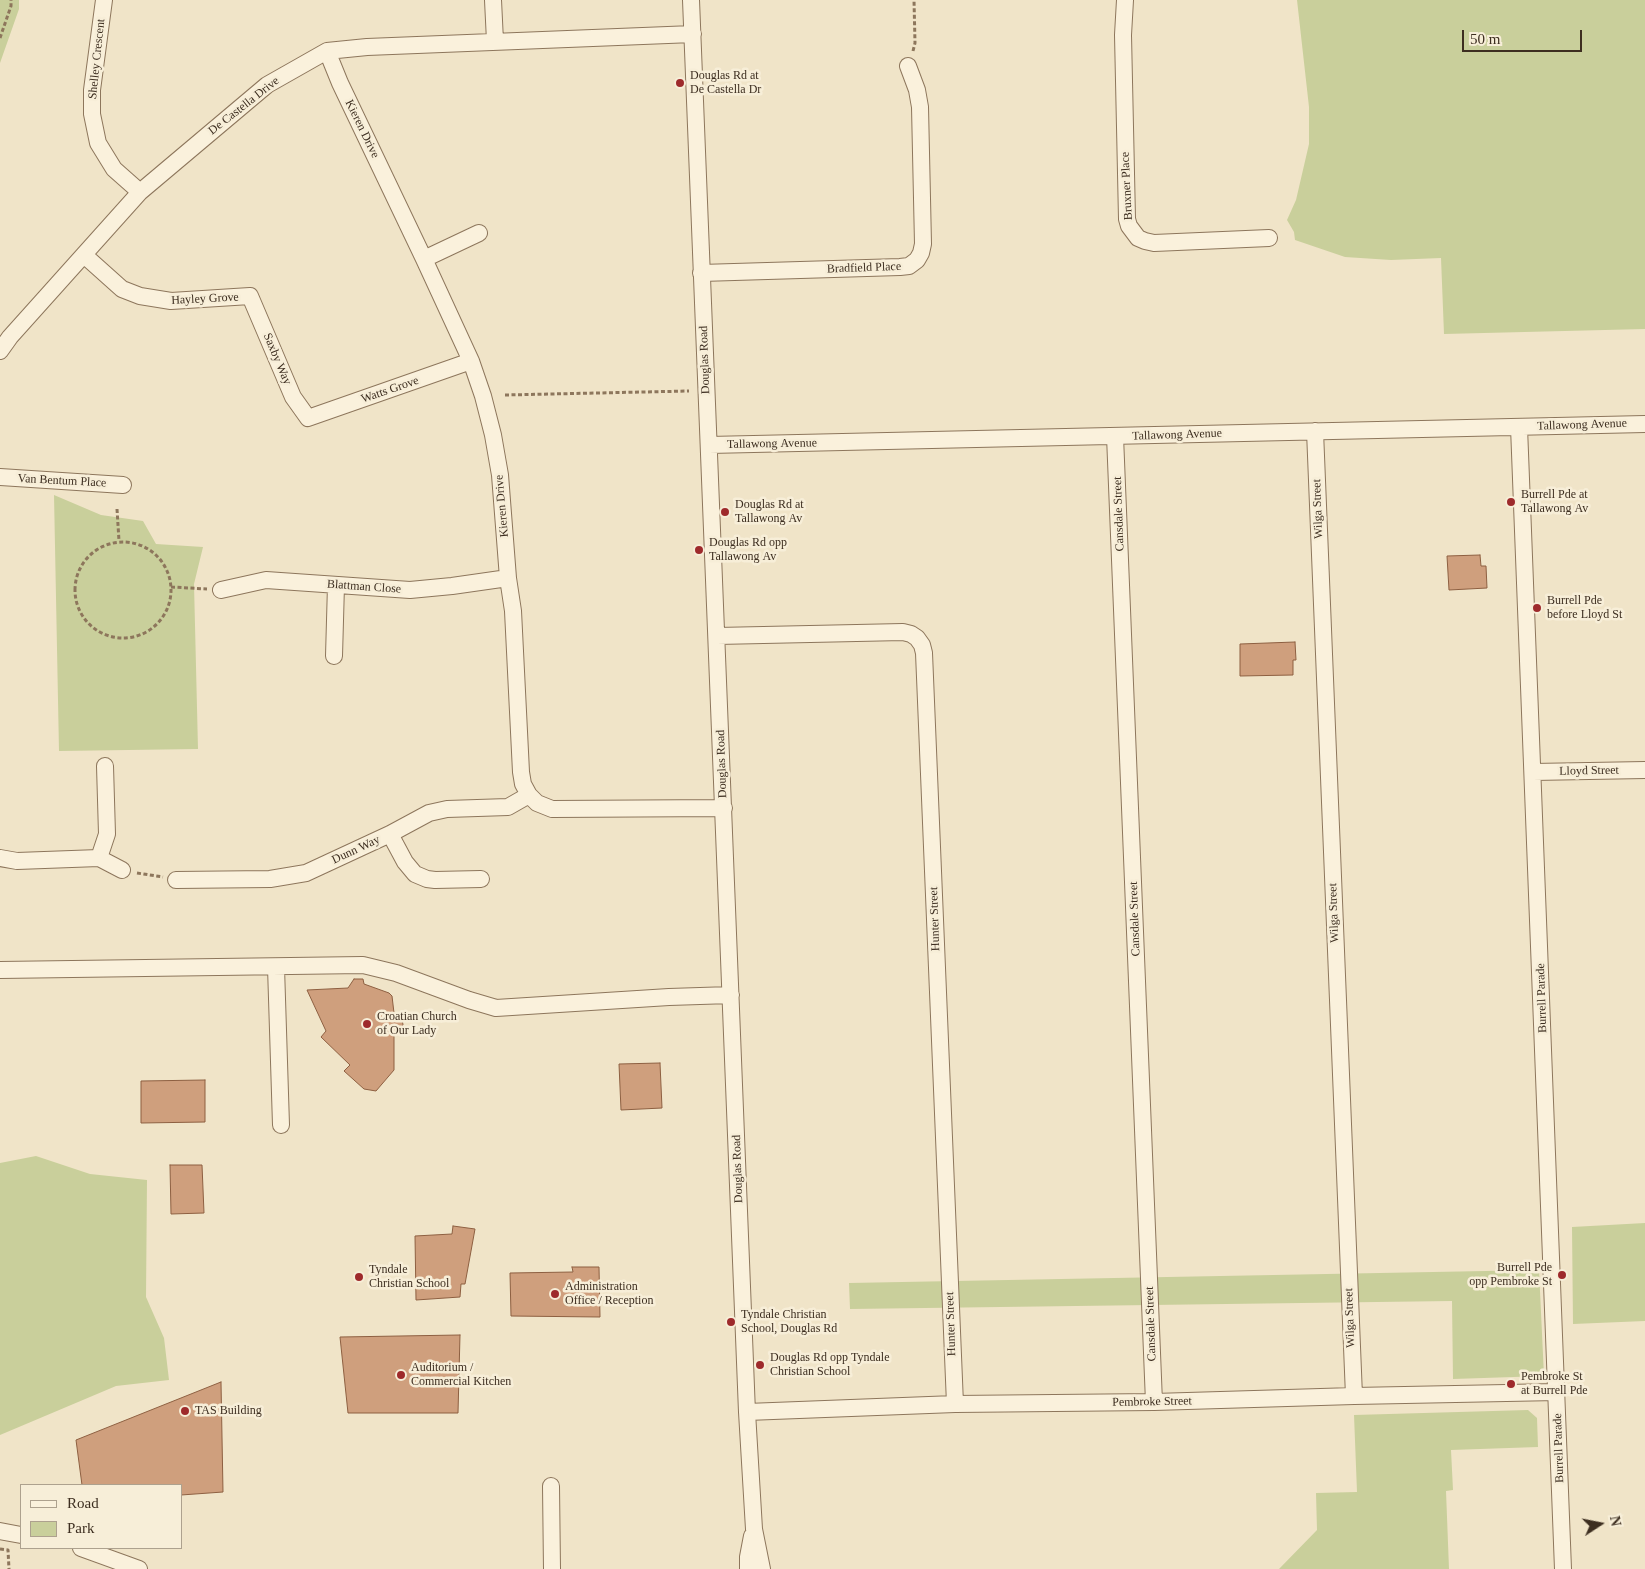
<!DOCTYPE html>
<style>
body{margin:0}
#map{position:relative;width:1645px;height:1569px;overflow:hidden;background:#f0e4c8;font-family:"Times New Roman",serif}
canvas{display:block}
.legend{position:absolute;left:20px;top:1484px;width:162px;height:65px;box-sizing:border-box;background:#f7eed8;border:1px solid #ada18e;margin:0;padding:6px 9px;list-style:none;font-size:15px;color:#3d2e20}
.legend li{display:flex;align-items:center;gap:10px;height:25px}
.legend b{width:25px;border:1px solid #ada18e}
.north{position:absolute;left:1575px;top:1499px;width:50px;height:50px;-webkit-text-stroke:4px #f7eed8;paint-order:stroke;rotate:79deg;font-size:14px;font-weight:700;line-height:20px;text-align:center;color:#3d2e20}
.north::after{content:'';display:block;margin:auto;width:18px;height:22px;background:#3d2e20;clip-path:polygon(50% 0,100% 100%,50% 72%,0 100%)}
.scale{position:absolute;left:1462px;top:30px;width:120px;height:22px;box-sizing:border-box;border:2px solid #3d2e20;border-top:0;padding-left:6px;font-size:15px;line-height:18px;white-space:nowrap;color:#3d2e20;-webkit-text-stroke:4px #f7eed8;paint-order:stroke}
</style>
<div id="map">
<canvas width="1645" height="1569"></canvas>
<ul class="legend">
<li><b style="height:6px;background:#faf1dc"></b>Road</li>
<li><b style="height:14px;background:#c9cf9b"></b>Park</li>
</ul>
<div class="north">N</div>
<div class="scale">50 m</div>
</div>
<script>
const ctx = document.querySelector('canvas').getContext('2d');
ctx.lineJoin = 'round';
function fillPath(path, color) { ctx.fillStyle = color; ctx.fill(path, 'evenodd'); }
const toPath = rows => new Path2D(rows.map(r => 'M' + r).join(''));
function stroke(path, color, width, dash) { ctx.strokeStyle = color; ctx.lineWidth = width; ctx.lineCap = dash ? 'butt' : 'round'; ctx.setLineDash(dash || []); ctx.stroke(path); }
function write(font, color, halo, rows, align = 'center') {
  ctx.font = font + ' "Times New Roman",serif'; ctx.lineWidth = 5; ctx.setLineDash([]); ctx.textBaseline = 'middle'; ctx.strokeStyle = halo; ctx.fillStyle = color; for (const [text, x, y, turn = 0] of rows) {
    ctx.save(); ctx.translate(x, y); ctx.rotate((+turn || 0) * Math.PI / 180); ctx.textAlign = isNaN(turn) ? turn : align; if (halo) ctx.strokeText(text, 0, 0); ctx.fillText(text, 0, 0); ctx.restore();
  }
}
fillPath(toPath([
 [0,0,19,0,19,9,0,63],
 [1297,0,1645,0,1645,329,1444,334,1441,258,1391,260,1345,257,1295,240,1294,232,1287,220,1296,200,1309,144,1309,107],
 [54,495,101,515,143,521,156,544,203,547,194,584,198,749,59,751],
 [36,1156,90,1174,147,1180,146,1297,164,1338,169,1380,116,1386,0,1435,0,1163],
 [1645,1223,1645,1321,1573,1324,1572,1227],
 [1539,1270,1544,1376,1453,1379,1452,1301,850,1309,849,1283],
 [1528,1410,1537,1418,1538,1447,1451,1450,1453,1490,1446,1491,1449,1569,1279,1569,1317,1530,1316,1493,1357,1492,1354,1415]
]), '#c9cf9b');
const building = toPath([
 [1480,555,1481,566,1486,566,1487,588,1449,590,1447,556,1480,555],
 [1295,642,1296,660,1293,660,1293,675,1240,676,1240,644,1295,642],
 [354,979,363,979,364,984,389,993,392,996,394,1013,399,1013,402,1018,403,1025,394,1035,394,1070,376,1091,364,1089,344,1071,350,1065,321,1037,326,1031,307,990,348,988,354,979],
 [660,1063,662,1108,621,1110,619,1064,660,1063],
 [205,1080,205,1122,141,1123,141,1081,205,1080],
 [170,1165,202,1165,204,1213,171,1214,170,1165],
 [453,1226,475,1229,465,1284,461,1284,460,1297,416,1300,415,1236,452,1234,453,1226],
 [572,1267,599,1267,600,1317,511,1316,510,1273,573,1272,572,1267],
 [460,1335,458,1413,348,1413,340,1337,460,1335],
 [221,1382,223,1492,181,1495,181,1485,82,1485,76,1440,221,1382]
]);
fillPath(building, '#cf9f7d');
stroke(building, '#8d5f41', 1);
const minor = toPath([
 [104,0,92,90,92,114,98,143,114,169,140,192],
 [493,0,495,41],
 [691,0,747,1412,754,1529,762,1569],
 [1125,0,1123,35,1127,219,1129,226,1138,238,1145,241,1154,243,1269,238],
 [327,51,340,83,424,259,471,361,483,396,493,435,500,475,508,578,513,611,521,772,523,784,529,795,537,803,552,809,724,808],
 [84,255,122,289,140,296,171,301,250,296,293,397,308,418,471,361],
 [424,259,479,233],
 [701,273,900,267,909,266,917,260,921,253,923,244,920,107,917,90,908,66],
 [0,351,10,337,140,192,267,85,327,51,367,47,693,34],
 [1519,427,1563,1569],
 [1315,431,1354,1396],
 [1115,436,1154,1402],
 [709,445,1645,424],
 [0,477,123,485],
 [221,590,266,580,410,590,452,586,508,578],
 [717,636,903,632,911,634,917,638,922,645,924,653,955,1404],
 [334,656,336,585],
 [1533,772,1645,770],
 [390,834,405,862,415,874,427,879,435,880,481,879],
 [0,858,17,861,99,858,122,870],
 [99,858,107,834,105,766],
 [176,880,270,879,306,873,390,834,429,813,447,809,508,807,529,795],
 [276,967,281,1125],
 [0,970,363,965,396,973,469,1000,496,1008,669,997,731,995],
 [747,1412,955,1404,1154,1402,1354,1396,1557,1392],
 [551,1486,552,1569],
 [0,1531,21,1535],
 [81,1548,139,1569],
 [748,1569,748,1557,752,1536]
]);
stroke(minor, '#8d765c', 18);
stroke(toPath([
 [0,38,11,6,11,0],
 [913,51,915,43,914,0],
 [505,395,689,391],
 [117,509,119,541],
 '75 590a48 48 0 1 1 96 0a48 48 0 1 1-96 0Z',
 [171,587,207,589],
 [137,873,163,877],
 [0,1549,8,1550,9,1569]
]), '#8d765c', 3, [4, 2.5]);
stroke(minor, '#faf1dc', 16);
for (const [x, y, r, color] of [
 [680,83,5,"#9e2a2b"],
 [1511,502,5,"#9e2a2b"],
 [725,512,5,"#9e2a2b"],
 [699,550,5,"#9e2a2b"],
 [1537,608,5,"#9e2a2b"],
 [367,1024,5,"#9e2a2b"],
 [1562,1275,5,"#9e2a2b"],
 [359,1277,5,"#9e2a2b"],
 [555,1294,5,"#9e2a2b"],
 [731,1322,5,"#9e2a2b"],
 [760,1365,5,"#9e2a2b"],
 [401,1375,5,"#9e2a2b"],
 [1511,1384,5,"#9e2a2b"],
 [185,1411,5,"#9e2a2b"]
]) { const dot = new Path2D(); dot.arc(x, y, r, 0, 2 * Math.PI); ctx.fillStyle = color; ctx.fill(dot); stroke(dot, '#f7eed8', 2); }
write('12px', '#3d2e20', '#f7eed8', [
 ["Shelley Crescent",97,59,-84],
 ["De Castella Drive",244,106,-38],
 ["Kieren Drive",362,129,64],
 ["Bruxner Place",1127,186,-93],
 ["Bradfield Place",864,268,-2],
 ["Hayley Grove",205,299,-3],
 ["Saxby Way",277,359,67],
 ["Douglas Road",705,360,-92],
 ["Watts Grove",390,390,-19],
 ["Tallawong Avenue",1582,425,-2],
 ["Tallawong Avenue",1177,435,-2],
 ["Tallawong Avenue",772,444,-1],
 ["Van Bentum Place",62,481,3],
 ["Kieren Drive",502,506,-95],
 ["Wilga Street",1318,509,-92],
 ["Cansdale Street",1119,514,-92],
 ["Blattman Close",364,587,4],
 ["Douglas Road",722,764,-92],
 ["Lloyd Street",1589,771,-1],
 ["Dunn Way",356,850,-25],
 ["Wilga Street",1334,913,-92],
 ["Hunter Street",935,919,-92],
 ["Cansdale Street",1135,919,-92],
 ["Burrell Parade",1542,998,-92],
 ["Douglas Road",738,1169,-92],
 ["Wilga Street",1350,1318,-92],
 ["Hunter Street",951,1324,-92],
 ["Cansdale Street",1151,1324,-92],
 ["Pembroke Street",1152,1402,-1],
 ["Burrell Parade",1559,1448,-92]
]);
write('12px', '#3d2e20', '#f7eed8', [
 ["Douglas Rd at",690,76],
 ["De Castella Dr",690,90],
 ["Burrell Pde at",1521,495],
 ["Tallawong Av",1521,509],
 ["Douglas Rd at",735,505],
 ["Tallawong Av",735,519],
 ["Douglas Rd opp",709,543],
 ["Tallawong Av",709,557],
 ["Burrell Pde",1547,601],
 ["before Lloyd St",1547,615],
 ["Croatian Church",377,1017],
 ["of Our Lady",377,1031],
 ["Burrell Pde",1552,1268,"right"],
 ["opp Pembroke St",1552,1282,"right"],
 ["Tyndale",369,1270],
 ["Christian School",369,1284],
 ["Administration",565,1287],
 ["Office / Reception",565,1301],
 ["Tyndale Christian",741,1315],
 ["School, Douglas Rd",741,1329],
 ["Douglas Rd opp Tyndale",770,1358],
 ["Christian School",770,1372],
 ["Auditorium /",411,1368],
 ["Commercial Kitchen",411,1382],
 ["Pembroke St",1521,1377],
 ["at Burrell Pde",1521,1391],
 ["TAS Building",195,1411]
], 'left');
</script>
